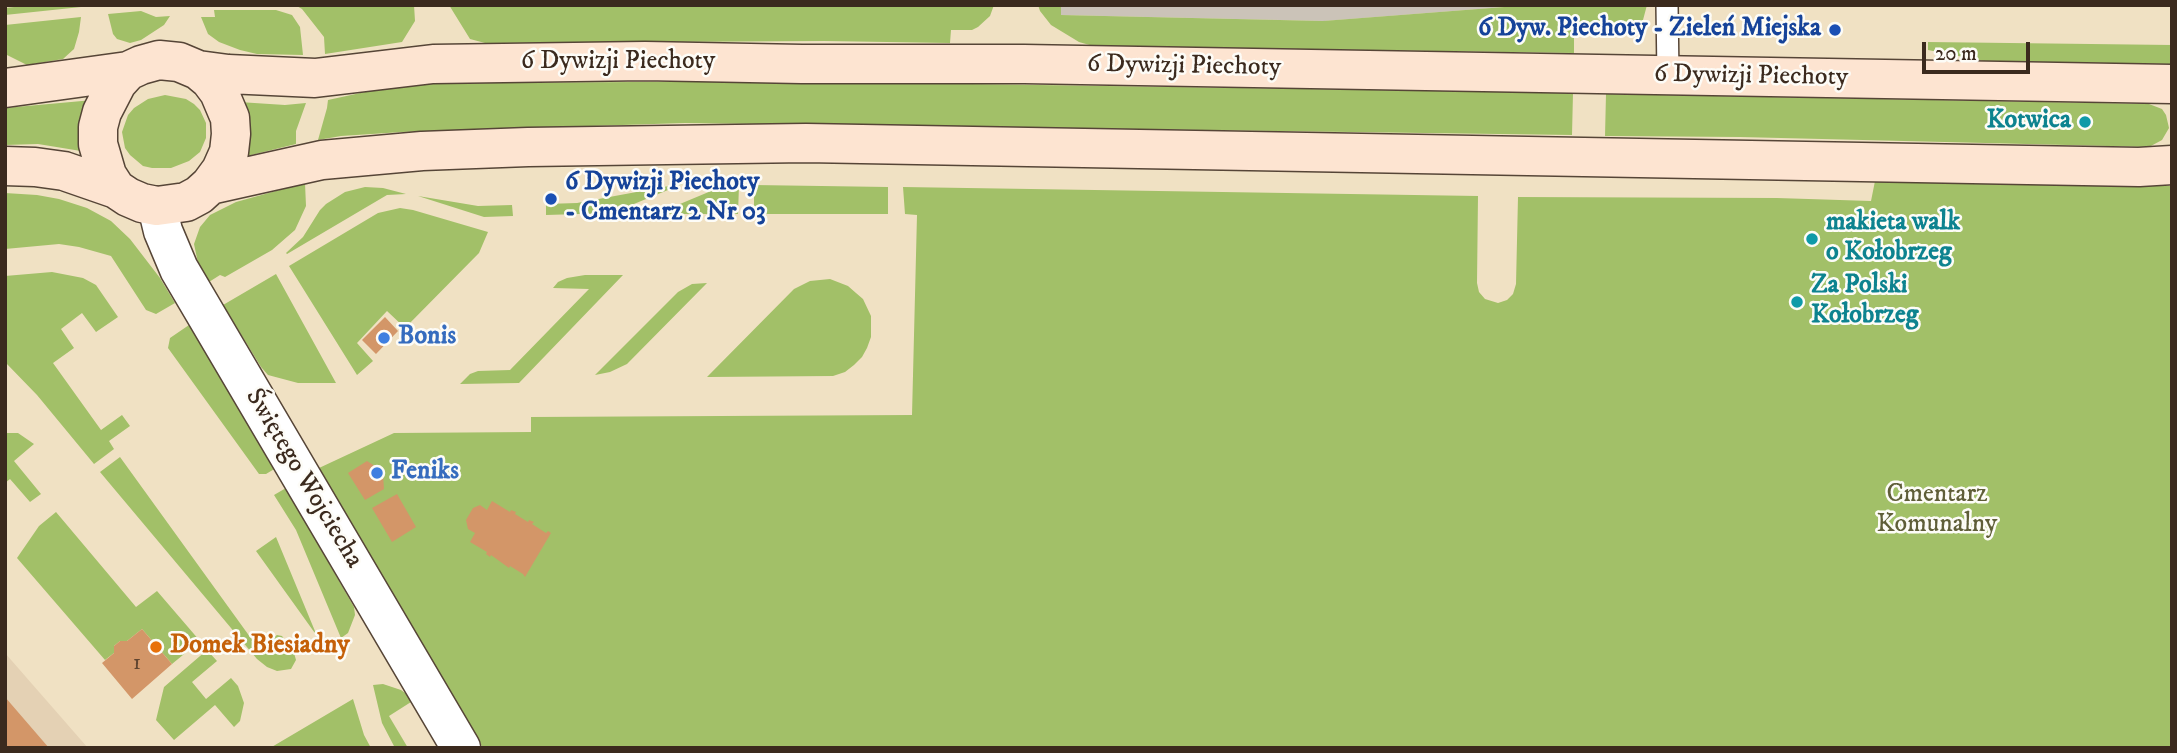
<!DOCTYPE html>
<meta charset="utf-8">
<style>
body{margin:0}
#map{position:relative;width:2177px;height:753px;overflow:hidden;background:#f0e1c3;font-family:"IM FELL DW Pica",serif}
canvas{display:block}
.frame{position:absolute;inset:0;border:7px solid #3b2a1e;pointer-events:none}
.scale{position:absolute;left:1922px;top:42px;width:108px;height:32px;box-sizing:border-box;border:4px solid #3b2a1e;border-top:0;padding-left:9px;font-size:21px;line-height:24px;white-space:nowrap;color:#3b2a1e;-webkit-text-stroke:5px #fdfcf7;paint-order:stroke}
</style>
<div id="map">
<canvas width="2177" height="753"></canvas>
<div class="frame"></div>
<div class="scale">20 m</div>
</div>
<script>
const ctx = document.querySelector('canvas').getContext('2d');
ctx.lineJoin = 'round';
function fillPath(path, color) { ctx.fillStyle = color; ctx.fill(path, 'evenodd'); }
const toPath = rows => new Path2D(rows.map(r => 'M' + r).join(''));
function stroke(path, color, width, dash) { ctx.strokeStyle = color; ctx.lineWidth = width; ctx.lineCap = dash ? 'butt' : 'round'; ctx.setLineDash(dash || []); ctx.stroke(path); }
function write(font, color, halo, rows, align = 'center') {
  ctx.font = font + ' "IM FELL DW Pica",serif'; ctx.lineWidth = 5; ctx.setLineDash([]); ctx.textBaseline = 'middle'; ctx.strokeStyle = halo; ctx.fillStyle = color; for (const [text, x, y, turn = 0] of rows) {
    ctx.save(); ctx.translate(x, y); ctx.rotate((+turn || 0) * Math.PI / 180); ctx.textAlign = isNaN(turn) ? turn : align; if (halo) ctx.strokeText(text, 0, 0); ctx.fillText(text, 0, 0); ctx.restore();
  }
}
fillPath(toPath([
 [5,653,88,748,5,748]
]), '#e4d1b4');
fillPath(toPath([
 [1061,5,1530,5,1324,21,1061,15]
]), '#cbc3b8');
fillPath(toPath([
 [32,5,81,5,81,7,5,15,5,8],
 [295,5,414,5,415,21,402,42,325,54,324,37,302,9],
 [449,5,994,5,990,16,978,27,972,30,951,30,950,43,824,41,485,43,470,39],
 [1038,5,1061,5,1061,15,1323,21,1530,5,1647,5,1643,20,1636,33,1574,31,1574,53,1093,46,1079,42,1051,25,1040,11],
 [214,10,276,10,292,15,300,27,303,55,257,54,240,50,219,42,208,34,201,17,215,17],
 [141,11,156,17,170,16,164,25,141,40,130,43,117,39,113,34,108,14],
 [81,17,79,32,74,49,63,59,27,65,5,54,5,25],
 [1928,42,2172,45,2172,64,1984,61,1928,50],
 [772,81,1573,93,1572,135,685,123,402,132,341,136,318,140,327,108,328,100,388,87,412,84,495,83],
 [1606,94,2149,104,2162,109,2166,115,2169,128,2162,140,2149,147,1740,137,1605,136],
 [165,95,186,99,194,104,200,110,206,123,206,138,200,152,189,161,171,168,152,168,143,166,130,155,125,148,122,132,128,115,134,108,148,99],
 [93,100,87,152,38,144,5,145,5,108],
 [239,102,285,105,306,103,296,131,296,144,239,158],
 [1875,181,2172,186,2172,748,483,748,319,468,394,433,531,432,531,417,912,415,917,215,905,214,903,187,1478,196,1477,283,1479,292,1485,299,1498,303,1507,300,1513,294,1516,284,1518,197,1777,198,1871,201],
 [305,183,306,206,295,230,272,250,225,277,220,275,209,282,198,263,194,244,200,227,210,215,236,202],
 [685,183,612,213,546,215,546,204,577,203],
 [739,185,738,214,656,214,723,186],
 [754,185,888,187,888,214,754,214],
 [365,187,383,188,406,194,387,195,287,254,286,253,303,237,320,210,326,204,345,192],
 [5,193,37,195,59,199,87,208,111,221,130,239,160,278,175,303,156,314,146,310,111,256,79,247,59,244,5,249],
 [418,196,478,206,512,205,513,216,484,217],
 [400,208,413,210,488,232,479,253,405,328,387,311,357,343,373,361,357,375,289,266,378,213],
 [52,272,83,278,96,285,118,317,96,332,82,313,61,329,74,348,53,363,101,430,122,415,130,426,109,441,114,449,94,464,37,395,5,362,5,276],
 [276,274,336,383,298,383,268,375,261,367,223,305],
 [585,275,623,275,519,383,460,384,470,374,478,371,510,370,589,289,553,288,558,282,567,278],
 [830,279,848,286,856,293,863,299,871,316,871,337,867,348,862,357,854,365,845,372,833,376,707,377,794,289,810,281],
 [707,283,627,364,610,372,595,375,678,292,692,284],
 [189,325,276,468,266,474,259,474,168,348,170,338],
 [5,433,18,433,34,444,14,461,41,494,30,502,10,479,5,483],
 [120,457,258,648,277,635,282,636,294,653,296,660,291,669,277,671,267,667,257,659,100,472],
 [286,488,354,607,355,615,348,633,341,638,296,530,274,495],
 [56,512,136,607,157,591,200,641,172,664,142,629,127,641,120,641,114,646,114,653,105,660,17,558,39,526],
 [276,537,317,636,256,551],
 [207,650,217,661,192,682,206,699,231,678,238,686,244,703,240,721,234,727,215,705,174,740,156,720,164,687],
 [383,684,401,690,408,695,411,702,389,716,408,748,395,748,382,723,373,685],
 [353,699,364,735,371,748,270,748]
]), '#a2c068');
fillPath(toPath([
 [385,317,398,331,376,354,362,340],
 [367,461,378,468,383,475,384,489,365,500,348,473],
 [397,494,416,527,392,542,372,508],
 [492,501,510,512,511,510,516,512,515,514,528,522,529,520,534,522,532,524,546,533,548,531,551,533,525,577,523,574,510,566,509,568,491,555,490,557,486,554,487,552,470,542,475,533,468,529,466,520,473,508,480,505,487,510],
 [142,629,172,664,132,699,102,663,114,653,114,646,120,641,127,641],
 [5,697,49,748,5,748]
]), '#d39668');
const lane = toPath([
 [1667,5,1668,76]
]);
const street = toPath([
 [157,206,163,231,179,269,461,748]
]);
const secondary = toPath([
 [5,88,128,71],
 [5,166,35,167,64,171,116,189,128,197,142,203,157,206,186,202,199,195,210,185,221,170,229,152,231,134,230,118,219,92,210,80,198,70],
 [210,185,322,160,422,151,528,147,806,143,2139,167,2172,165],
 [116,189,107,175,98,144,98,127,102,112,117,83,128,71,141,65,159,60,179,62,198,70,228,74,315,78,433,64,645,61,802,64,1024,64,2172,84]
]);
stroke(lane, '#564537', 24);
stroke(street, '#564537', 41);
stroke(secondary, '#564537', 41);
stroke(lane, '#fff', 21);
stroke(street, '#fff', 38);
stroke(secondary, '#fde4d1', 38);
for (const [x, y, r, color] of [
 [1835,30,7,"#1a4fb4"],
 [2085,122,7,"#0f9aa8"],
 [551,199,7,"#1a4fb4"],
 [1812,239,7,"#0f9aa8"],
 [1797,302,7,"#0f9aa8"],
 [384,338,7,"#3f7fe0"],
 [377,473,7,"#3f7fe0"],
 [156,647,7,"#e8710a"]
]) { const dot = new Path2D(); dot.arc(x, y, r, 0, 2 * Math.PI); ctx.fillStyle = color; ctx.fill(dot); stroke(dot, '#fdfcf7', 2.5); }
write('23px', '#614530', null, [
 ["1",137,664]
]);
write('bold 26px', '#164399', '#fdfcf7', [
 ["6 Dyw. Piechoty - Zieleń Miejska",1821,30],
 ["6 Dywizji Piechoty",565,184,"left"],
 ["- Cmentarz 2 Nr 03",565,214,"left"]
], 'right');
write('26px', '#3b2a1e', '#fdfcf7', [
 ["6 Dywizji Piechoty",618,63],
 ["6 Dywizji Piechoty",1184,67,1],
 ["6 Dywizji Piechoty",1751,77,1],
 ["Świętego Wojciecha",303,479,59]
]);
write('bold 26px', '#0d838f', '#fdfcf7', [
 ["Kotwica",2071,122,"right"],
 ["makieta walk",1826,224],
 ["o Kołobrzeg",1826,254],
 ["Za Polski",1811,287],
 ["Kołobrzeg",1811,317]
], 'left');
write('bold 26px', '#366cbe', '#fdfcf7', [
 ["Bonis",398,338],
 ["Feniks",391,473]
], 'left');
write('26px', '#5f5e38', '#fdfcf7', [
 ["Cmentarz",1937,496],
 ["Komunalny",1937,526]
]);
write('bold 26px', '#c56008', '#fdfcf7', [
 ["Domek Biesiadny",170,647]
], 'left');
</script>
